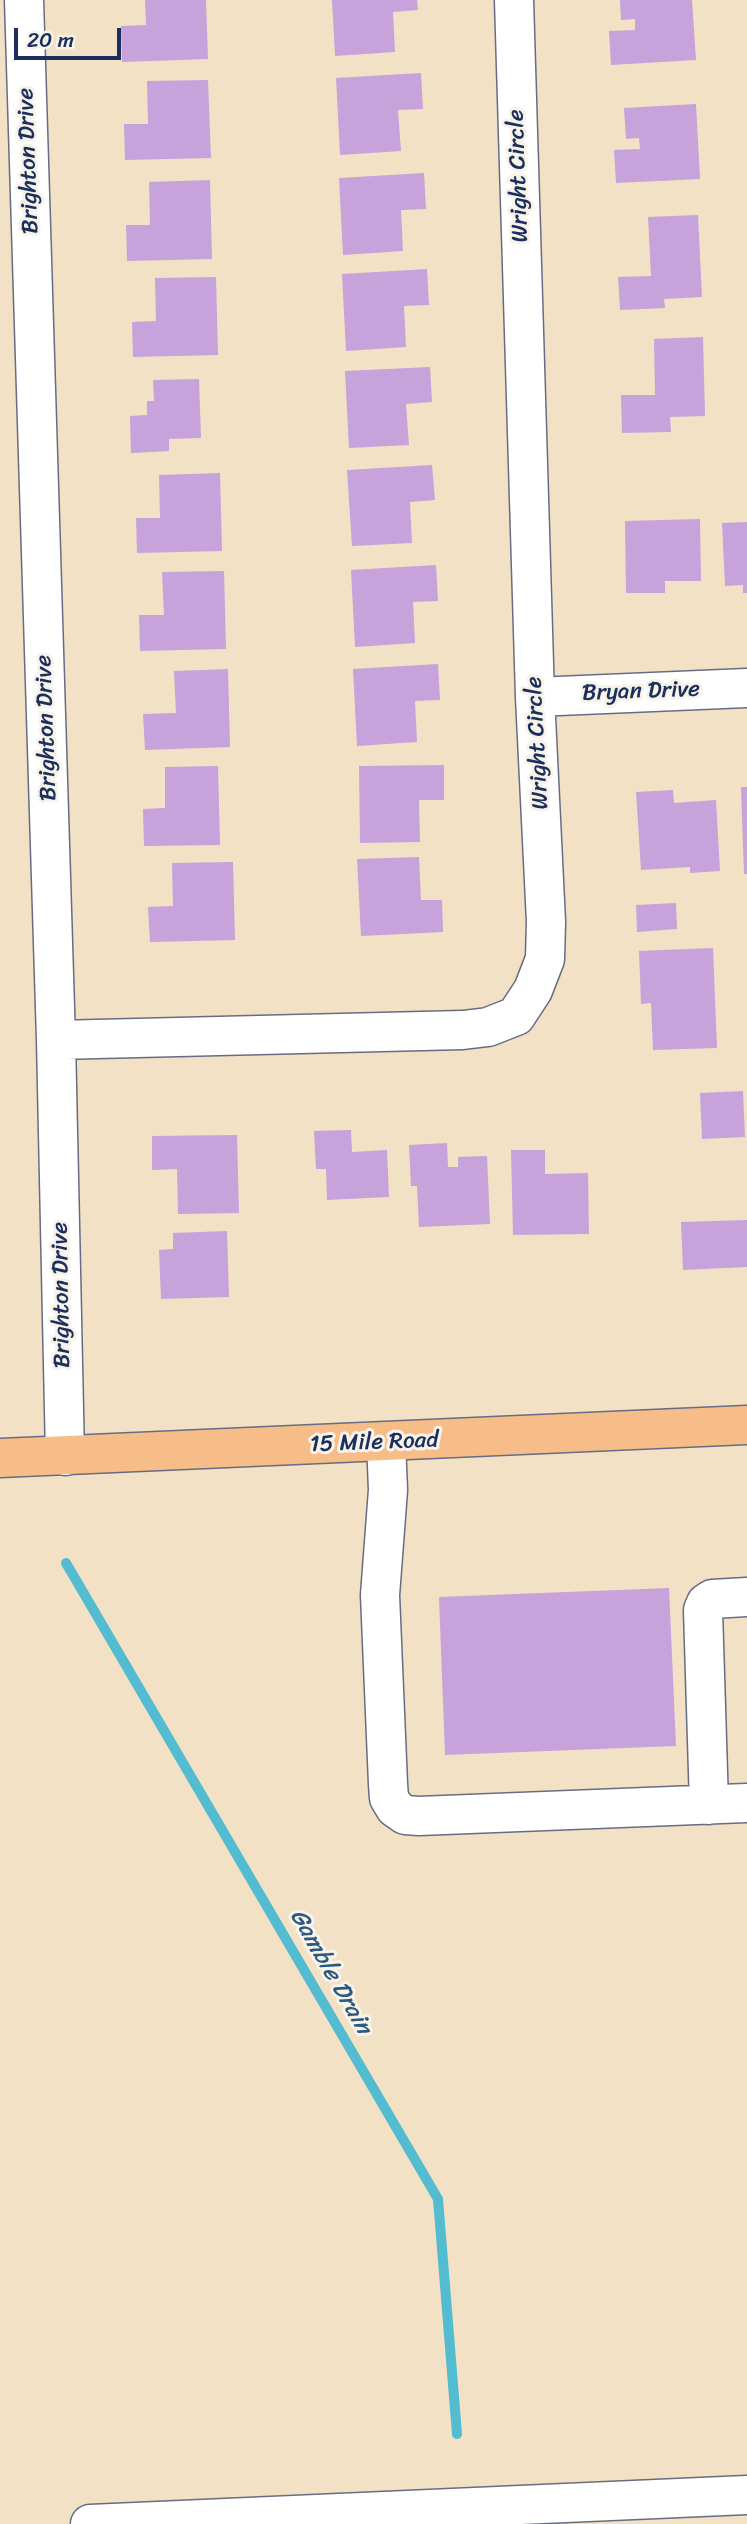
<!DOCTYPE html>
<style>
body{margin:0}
#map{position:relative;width:747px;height:2524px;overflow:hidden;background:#f2e1c5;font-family:Sriracha,sans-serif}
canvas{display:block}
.scale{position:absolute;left:14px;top:28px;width:107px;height:32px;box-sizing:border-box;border:4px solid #1b2f5e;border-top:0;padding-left:9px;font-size:21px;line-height:24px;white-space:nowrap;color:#1b2f5e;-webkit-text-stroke:5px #f7f3e8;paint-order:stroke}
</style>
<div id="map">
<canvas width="747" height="2524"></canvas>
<div class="scale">20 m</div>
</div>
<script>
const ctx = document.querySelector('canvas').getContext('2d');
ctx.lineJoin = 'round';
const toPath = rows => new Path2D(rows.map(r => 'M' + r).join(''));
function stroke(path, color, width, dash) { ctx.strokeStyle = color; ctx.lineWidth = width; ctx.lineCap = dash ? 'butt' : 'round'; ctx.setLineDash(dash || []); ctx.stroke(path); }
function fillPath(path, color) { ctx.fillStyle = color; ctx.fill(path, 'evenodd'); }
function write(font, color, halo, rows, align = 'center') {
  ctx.font = font + ' Sriracha,sans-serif'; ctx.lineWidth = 6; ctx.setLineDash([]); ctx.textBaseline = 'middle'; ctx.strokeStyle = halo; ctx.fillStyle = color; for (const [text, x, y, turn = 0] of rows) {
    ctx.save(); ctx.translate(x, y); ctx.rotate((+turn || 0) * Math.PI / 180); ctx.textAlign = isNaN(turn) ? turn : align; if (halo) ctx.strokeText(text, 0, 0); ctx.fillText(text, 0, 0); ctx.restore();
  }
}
stroke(toPath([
 [66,1563,438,2199,457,2434]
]), '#53bcd0', 10);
fillPath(toPath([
 [145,0,206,0,208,59,122,62,121,26,146,25],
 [332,0,417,0,418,10,393,12,395,52,335,56],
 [620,0,692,0,696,60,611,65,609,31,635,30,635,19,621,20],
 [421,73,423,109,398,110,401,151,340,155,336,78],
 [208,80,211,158,125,160,124,124,148,124,147,81],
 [696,104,700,179,616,183,614,150,640,149,639,138,626,139,624,108],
 [424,173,426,209,401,210,403,251,343,255,339,178],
 [210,180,212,259,127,261,126,225,150,225,149,182],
 [698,215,702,297,664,299,665,308,620,310,618,277,651,276,648,217],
 [427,269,429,305,404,306,406,347,346,351,342,274],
 [216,277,218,355,133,357,132,322,156,321,155,278],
 [703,337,705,416,670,417,671,432,622,433,621,395,655,395,654,339],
 [430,367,432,402,406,404,409,445,349,448,345,371],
 [199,379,201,438,169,439,169,451,131,453,130,416,147,415,147,401,154,401,153,380],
 [432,465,435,500,410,502,412,543,352,546,347,470],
 [220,473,222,551,137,553,136,518,160,518,159,475],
 [700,519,701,581,665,581,665,593,626,593,625,521],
 [747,522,747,593,743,593,743,585,725,586,722,523],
 [436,565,438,601,413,602,415,643,355,647,351,570],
 [224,571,226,649,140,651,139,615,164,615,162,572],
 [438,664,440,700,415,701,417,742,357,746,353,669],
 [228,669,230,747,145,750,143,714,176,713,174,671],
 [444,765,444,800,419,800,420,842,360,843,359,766],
 [218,766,220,845,144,846,143,809,165,808,165,767],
 [741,787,747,787,747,874,744,874],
 [673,790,674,803,716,800,720,871,690,873,690,867,641,870,636,792],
 [419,857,421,900,442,900,443,932,361,936,357,859],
 [233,862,235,940,150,942,148,907,173,906,172,863],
 [676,903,677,929,637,932,636,905],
 [713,948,717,1048,653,1050,651,1003,641,1004,639,951],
 [743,1091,745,1137,702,1139,700,1093],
 [351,1130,352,1152,387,1150,389,1197,327,1200,326,1169,316,1169,314,1131],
 [237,1135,239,1213,178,1214,177,1169,152,1170,152,1136],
 [447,1143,448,1167,458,1167,458,1157,487,1156,490,1224,419,1227,417,1186,411,1186,409,1145],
 [511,1150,545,1150,545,1174,588,1173,589,1234,513,1235],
 [747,1220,747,1267,683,1270,681,1222],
 [227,1231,229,1297,161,1299,159,1250,173,1249,173,1233],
 [669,1588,676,1746,445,1755,439,1597]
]), '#c7a2db');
const minor = toPath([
 [24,0,56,1040,65,1456],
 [535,697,747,688],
 [56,1040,463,1030,488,1027,516,1016,533,990,545,959,546,922,535,697,514,0],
 [386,1442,388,1490,380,1595,388,1784,389,1798,395,1808,405,1815,419,1816,747,1803],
 [709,1805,703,1610,706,1603,712,1599,747,1597],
 [90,2524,747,2495]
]);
const major = toPath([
 [0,1458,747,1425]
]);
stroke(minor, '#666d82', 41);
stroke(major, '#666d82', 41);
stroke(minor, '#fff', 38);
stroke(major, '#f7bd88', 38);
write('23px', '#1b2f5e', '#f7f3e8', [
 ["Brighton Drive",29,161,-92],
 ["Wright Circle",519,176,-92],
 ["Bryan Drive",641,692,-2],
 ["Brighton Drive",47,728,-92],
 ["Wright Circle",538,743,-93],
 ["Brighton Drive",62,1295,-91],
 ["15 Mile Road",374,1443,-2]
]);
write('italic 24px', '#2c5980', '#f7f3e8', [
 ["Gamble Drain",330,1972,60]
]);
</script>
